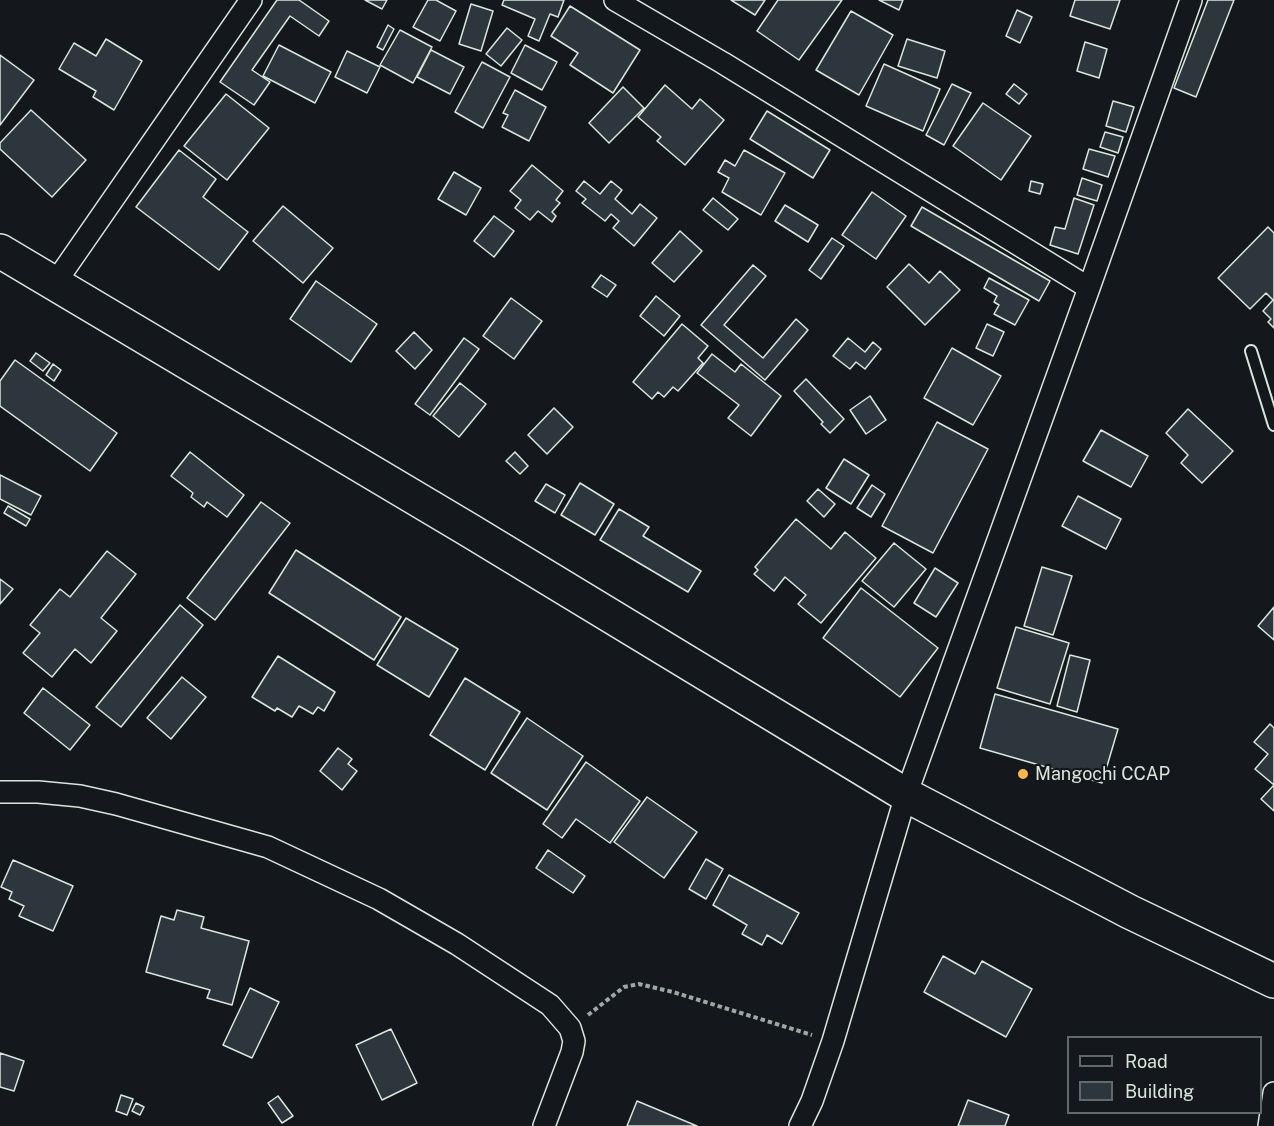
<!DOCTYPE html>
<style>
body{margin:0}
#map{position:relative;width:1274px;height:1126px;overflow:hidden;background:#14181c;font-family:"Public Sans",sans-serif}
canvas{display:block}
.legend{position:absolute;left:1067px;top:1036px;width:195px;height:78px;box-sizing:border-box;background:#14181c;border:2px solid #626a69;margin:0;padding:8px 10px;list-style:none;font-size:18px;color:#d8e6dc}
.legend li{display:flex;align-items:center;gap:12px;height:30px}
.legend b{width:30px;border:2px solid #626a69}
</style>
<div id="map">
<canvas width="1274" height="1126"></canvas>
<ul class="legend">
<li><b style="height:8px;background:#14181c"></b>Road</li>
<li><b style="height:16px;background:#2c363c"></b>Building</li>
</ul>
</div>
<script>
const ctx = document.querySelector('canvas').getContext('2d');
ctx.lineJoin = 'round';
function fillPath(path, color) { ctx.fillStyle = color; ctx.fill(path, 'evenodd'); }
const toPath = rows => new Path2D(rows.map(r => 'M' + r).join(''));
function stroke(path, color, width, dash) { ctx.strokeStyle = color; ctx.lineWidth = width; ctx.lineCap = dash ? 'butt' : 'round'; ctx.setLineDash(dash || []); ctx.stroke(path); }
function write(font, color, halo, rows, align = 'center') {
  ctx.font = font + ' "Public Sans",sans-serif'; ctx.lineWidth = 4.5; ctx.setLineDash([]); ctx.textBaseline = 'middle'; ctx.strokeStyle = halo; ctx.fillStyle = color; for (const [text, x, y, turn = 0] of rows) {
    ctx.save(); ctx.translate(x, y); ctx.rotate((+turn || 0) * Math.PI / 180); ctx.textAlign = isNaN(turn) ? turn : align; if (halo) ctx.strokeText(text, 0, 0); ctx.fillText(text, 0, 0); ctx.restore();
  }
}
const building = toPath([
 [277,0,299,0,329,21,319,36,290,16,252,70,270,82,254,105,220,82,277,0],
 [365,0,387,0,382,9,365,0],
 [428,0,436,0,456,11,440,41,413,27,428,0],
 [504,0,564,0,558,17,550,14,539,41,528,36,535,19,502,5,504,0],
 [731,0,765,0,755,15,731,0],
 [778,0,842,0,799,60,757,31,778,0],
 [879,0,903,0,899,10,879,0],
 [1075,0,1120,0,1110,29,1070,16,1075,0],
 [1208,0,1234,0,1196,97,1174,88,1208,0],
 [471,4,493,11,481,51,459,44,471,4],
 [570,6,640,50,613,93,570,65,578,53,551,36,570,6],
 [1017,10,1032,17,1020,43,1006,36,1017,10],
 [851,11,893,35,859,95,816,70,851,11],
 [388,25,394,29,383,50,377,47,388,25],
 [507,28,522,40,501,66,486,54,507,28],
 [400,30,432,47,413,83,380,65,400,30],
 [106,39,142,61,114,110,93,97,96,91,59,69,74,43,96,56,106,39],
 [907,39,945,51,937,78,898,66,907,39],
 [1085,42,1107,49,1099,78,1077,71,1085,42],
 [279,45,331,72,315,103,263,76,279,45],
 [525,45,557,62,542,90,511,73,525,45],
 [431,50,464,67,450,94,417,77,431,50],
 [347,51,380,67,367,93,335,77,347,51],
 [0,55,34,80,0,125,0,55],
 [482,62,510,77,483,128,455,112,482,62],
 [884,64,940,89,923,131,866,106,884,64],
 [952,84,971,93,944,145,926,135,952,84],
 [1014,84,1027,94,1019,104,1006,94,1014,84],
 [665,85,692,109,700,99,724,120,685,165,657,141,661,137,638,117,665,85],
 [623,87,644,108,609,143,589,123,623,87],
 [515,90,546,107,529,141,502,127,508,115,503,113,515,90],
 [226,94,269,128,227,180,184,146,226,94],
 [1113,101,1134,107,1126,132,1106,126,1113,101],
 [983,103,1031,136,1001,180,953,146,983,103],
 [31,110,86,160,52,197,0,149,0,143,31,110],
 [767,111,830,150,813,178,750,139,767,111],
 [1105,132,1123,137,1118,153,1100,147,1105,132],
 [1089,149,1115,156,1108,177,1083,169,1089,149],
 [179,150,216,179,203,197,248,232,219,270,136,207,179,150],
 [744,150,785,173,761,215,722,192,729,178,718,172,725,160,735,166,744,150],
 [532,165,563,191,556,200,560,203,552,212,556,216,552,222,538,211,530,220,515,208,521,200,510,191,532,165],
 [454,172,481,188,466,215,438,199,454,172],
 [1082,178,1102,185,1097,201,1077,195,1082,178],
 [584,181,600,194,611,181,622,190,615,199,632,214,640,204,657,218,634,246,613,228,619,221,611,214,605,221,582,203,586,199,576,191,584,181],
 [1031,181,1043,184,1040,194,1029,191,1031,181],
 [872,192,906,216,876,259,842,235,872,192],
 [713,198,738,219,728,230,703,210,713,198],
 [1074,198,1094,205,1078,254,1050,245,1055,227,1065,229,1074,198],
 [785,205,818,225,808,242,775,221,785,205],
 [283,206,333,248,303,283,253,241,283,206],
 [922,207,1050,281,1039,301,911,226,922,207],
 [494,216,514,231,494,257,474,241,494,216],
 [1268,227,1274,233,1274,328,1268,322,1271,319,1263,311,1273,300,1266,293,1250,309,1218,278,1268,227],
 [680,231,702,251,674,282,652,263,680,231],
 [832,238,844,246,821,279,809,270,832,238],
 [909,264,929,283,940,271,960,290,925,325,887,287,909,264],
 [753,265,766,276,724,325,763,358,796,319,808,330,765,380,701,325,753,265],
 [601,275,616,285,607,297,592,287,601,275],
 [989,278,1029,300,1015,325,994,314,999,305,994,302,997,296,984,288,989,278],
 [316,281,377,324,351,362,290,319,316,281],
 [656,296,680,316,664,336,640,316,656,296],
 [511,298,542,321,514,359,483,336,511,298],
 [682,324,708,346,698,358,703,363,678,391,673,387,664,397,658,392,652,399,633,382,682,324],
 [987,324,1004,332,993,356,976,348,987,324],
 [414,332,432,350,415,369,396,351,414,332],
 [464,338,479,349,430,415,415,404,464,338],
 [848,338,865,352,873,342,881,349,865,369,856,362,850,369,833,356,848,338],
 [952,348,1001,376,973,425,924,398,952,348],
 [36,353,50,363,43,371,30,361,36,353],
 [712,354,735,372,741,364,781,396,751,436,728,418,739,405,697,373,712,354],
 [15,360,117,433,90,471,0,406,0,381,15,360],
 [53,364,61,370,54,381,46,375,53,364],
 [806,379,844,419,830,433,821,424,823,422,794,391,806,379],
 [460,383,486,404,459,437,433,416,460,383],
 [870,396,886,420,866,434,850,410,870,396],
 [554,408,573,427,547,454,528,435,554,408],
 [1188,409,1233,451,1202,483,1181,463,1188,455,1166,433,1188,409],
 [937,422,988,449,933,553,882,526,937,422],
 [1101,430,1148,456,1131,487,1083,461,1101,430],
 [190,452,244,495,227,517,207,502,204,507,191,497,193,493,171,476,190,452],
 [515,452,528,466,520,474,506,461,515,452],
 [844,459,869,475,851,504,826,488,844,459],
 [0,475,41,496,31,515,0,499,0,475],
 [580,483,614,504,595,535,561,515,580,483],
 [546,484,565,495,555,513,535,501,546,484],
 [872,485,885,494,871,517,857,508,872,485],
 [818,489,835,504,824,517,807,501,818,489],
 [1078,496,1121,519,1106,549,1062,526,1078,496],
 [261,502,290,523,215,620,187,598,261,502],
 [8,506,30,519,26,526,4,513,8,506],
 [619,509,649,527,643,536,701,571,688,592,600,540,619,509],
 [796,519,831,549,845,532,876,558,821,623,798,604,806,595,785,577,774,591,754,574,758,570,755,567,796,519],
 [894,543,926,569,894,607,862,581,894,543],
 [296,550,401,617,374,660,269,593,296,550],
 [107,551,136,574,101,618,117,631,91,663,75,649,52,677,23,653,40,633,30,625,60,589,70,597,107,551],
 [1042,567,1072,576,1053,635,1024,626,1042,567],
 [935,568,958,583,936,617,914,603,935,568],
 [0,579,13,589,0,604,0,579],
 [861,588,938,648,900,697,823,638,861,588],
 [180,605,203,625,121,727,96,707,180,605],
 [1274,607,1274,640,1258,626,1274,607],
 [406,618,458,649,429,697,377,665,406,618],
 [1016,627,1069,643,1050,704,997,688,1016,627],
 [1070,655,1090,660,1077,712,1057,706,1070,655],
 [278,656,335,692,324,711,318,707,313,714,299,706,292,717,277,708,275,711,252,697,278,656],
 [182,677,206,697,171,739,147,718,182,677],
 [465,678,520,712,485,770,430,735,465,678],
 [43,688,90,725,70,750,24,713,43,688],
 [995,694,1118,729,1102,783,980,748,995,694],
 [527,718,583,756,547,810,491,773,527,718],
 [1270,724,1274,728,1274,811,1261,799,1274,785,1255,769,1268,754,1254,742,1270,724],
 [338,748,352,759,348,764,357,771,342,790,320,771,338,748],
 [586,762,640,801,610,843,576,819,562,838,543,824,586,762],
 [647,797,697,832,664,878,614,842,647,797],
 [548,850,585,876,573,893,536,868,548,850],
 [706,859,723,869,706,899,689,889,706,859],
 [13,860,73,886,53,931,19,916,24,906,9,899,12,892,1,887,13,860],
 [729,875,799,913,782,944,767,935,762,945,742,934,747,925,713,905,729,875],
 [177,910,204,917,201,928,249,941,232,1005,207,998,210,990,146,972,161,916,174,920,177,910],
 [943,956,975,974,982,961,1032,989,1006,1037,924,992,943,956],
 [250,988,279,1002,252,1058,223,1045,250,988],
 [391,1029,417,1083,382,1100,356,1045,391,1029],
 [0,1053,24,1061,14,1091,0,1087,0,1053],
 [121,1095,133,1099,127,1115,116,1111,121,1095],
 [278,1096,293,1116,282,1123,268,1103,278,1096],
 [968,1100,1009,1115,1005,1126,958,1126,968,1100],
 [637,1101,697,1126,627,1126,637,1101],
 [136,1103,144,1107,140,1115,132,1111,136,1103]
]);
fillPath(building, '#2c363c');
stroke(building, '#d8e6dc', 1.5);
const service = toPath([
 [1251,351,1274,425]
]);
const minor = toPath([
 [615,0,723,63,1089,288],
 [55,283,251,0],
 [0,792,38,792,80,796,116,804,268,847,379,899,457,944,550,1005,570,1028,574,1041,572,1052,544,1126],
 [800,1126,812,1101,833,1041,906,795,1089,288,1191,0],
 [1269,1126,1274,1093]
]);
const trunk = toPath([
 [0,251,469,530,906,795,1130,912,1274,981]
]);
stroke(service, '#d8e6dc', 14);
stroke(minor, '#d8e6dc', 24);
stroke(trunk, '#d8e6dc', 36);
stroke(toPath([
 [588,1015,624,987,639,984,673,992,812,1035]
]), '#9da8a2', 4, [4.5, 3]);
stroke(service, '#14181c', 10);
stroke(minor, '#14181c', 21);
stroke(trunk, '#14181c', 33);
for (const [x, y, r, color] of [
 [1023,774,6,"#ffb74d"]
]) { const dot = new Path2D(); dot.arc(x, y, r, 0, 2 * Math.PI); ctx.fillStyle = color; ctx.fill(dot); stroke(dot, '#14181c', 2); }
write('18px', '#d8e6dc', '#14181c', [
 ["Mangochi CCAP",1035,774]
], 'left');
</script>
